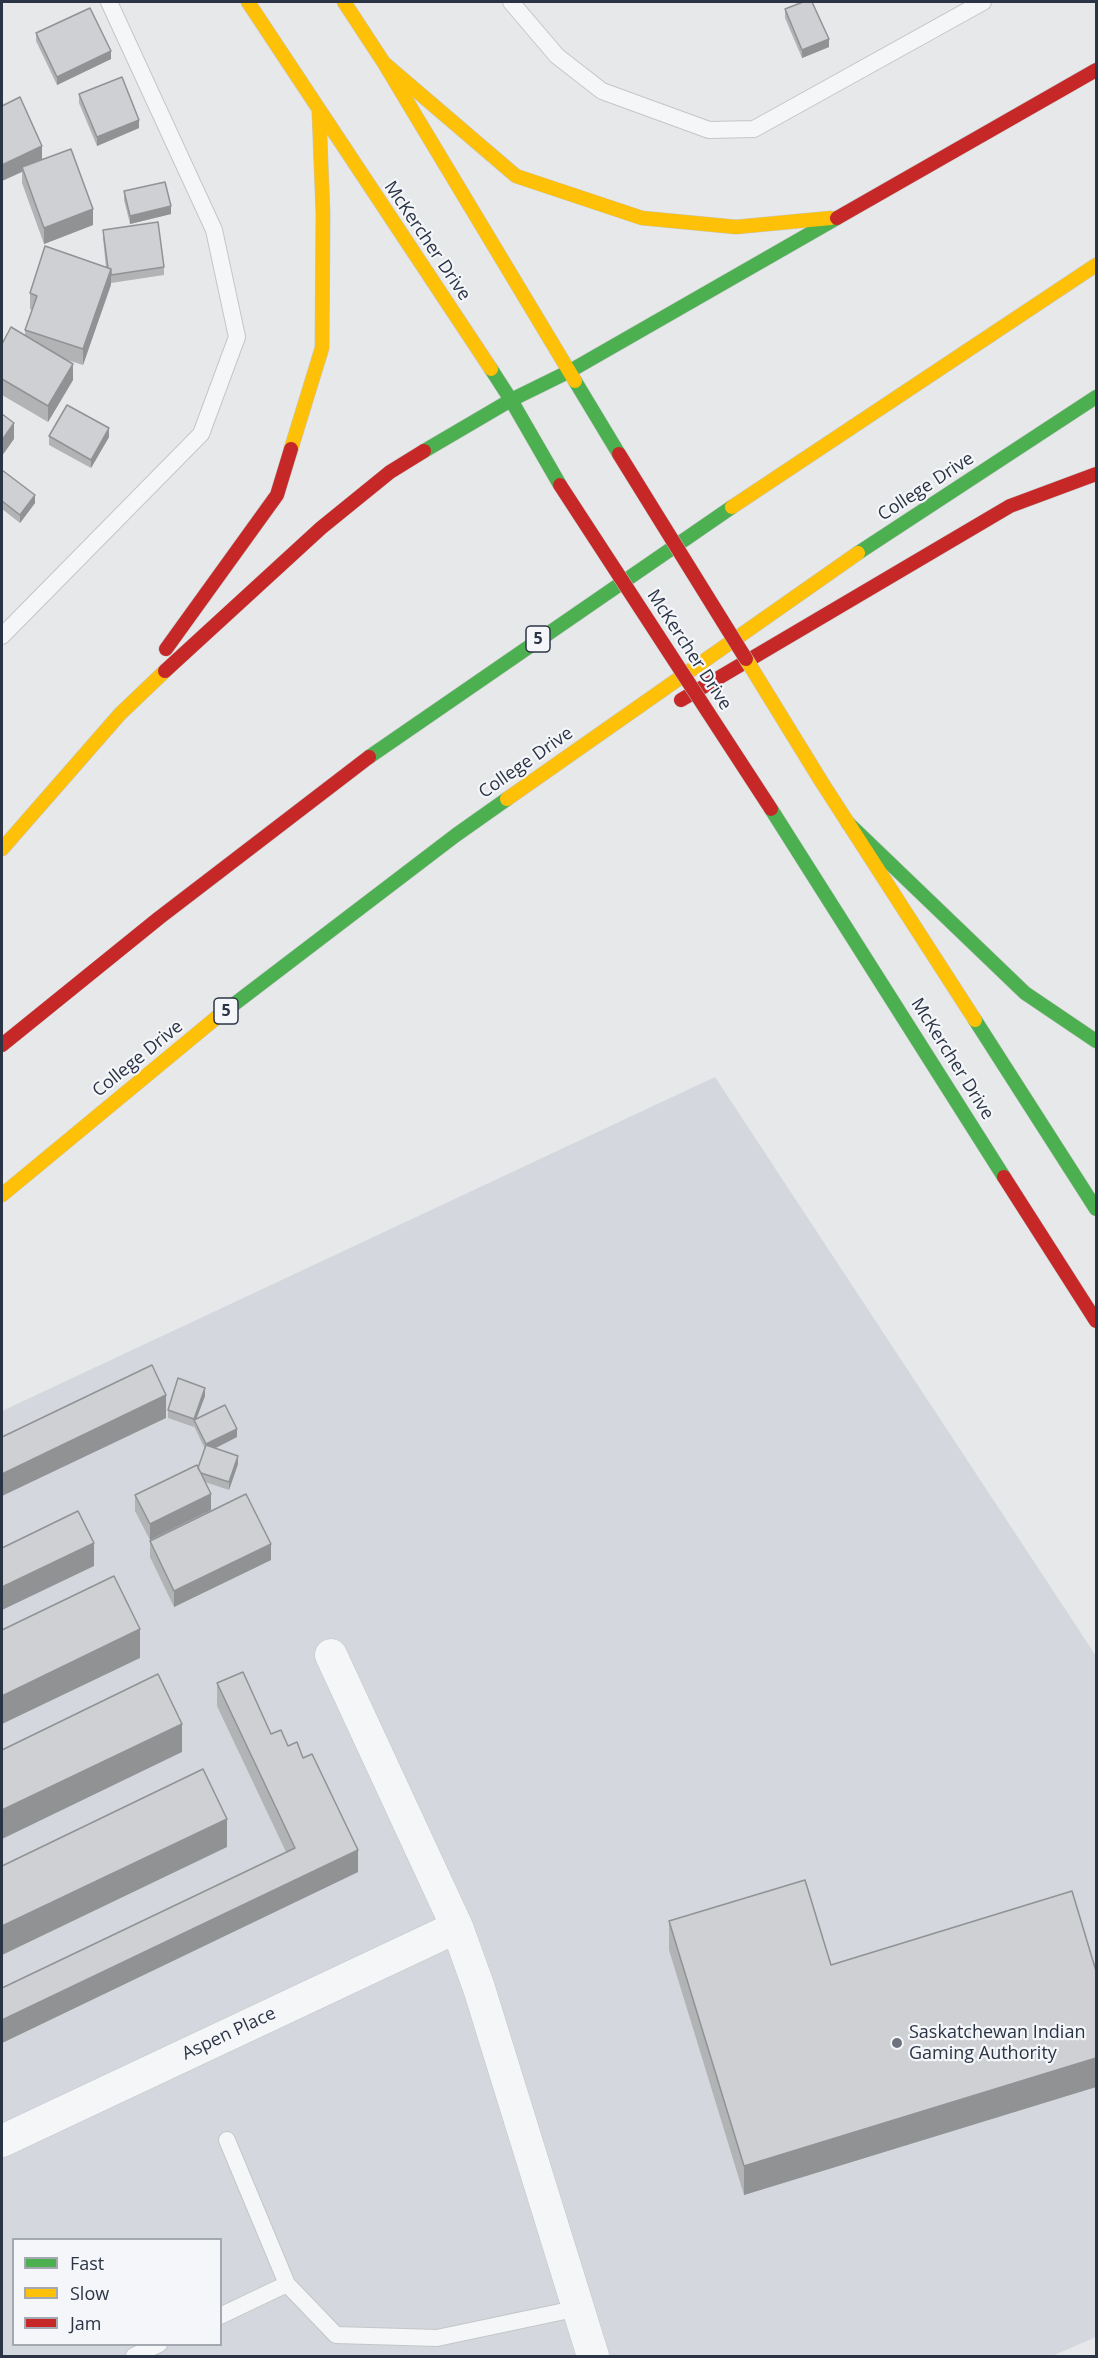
<!DOCTYPE html>
<style>
body{margin:0}
#map{position:relative;width:1098px;height:2358px;overflow:hidden;background:#e6e8ea;font-family:"Open Sans",sans-serif}
canvas{display:block}
.frame{position:absolute;inset:0;border:3px solid #2b3445;pointer-events:none}
.legend{position:absolute;left:12px;top:2238px;width:210px;height:108px;box-sizing:border-box;background:#f4f6f9;border:2px solid #a4a8b1;margin:0;padding:8px 10px;list-style:none;font-size:18px;color:#2b3445}
.legend li{display:flex;align-items:center;gap:12px;height:30px}
.legend b{width:30px;border:2px solid #a4a8b1}
</style>
<div id="map">
<canvas width="1098" height="2358"></canvas>
<div class="frame"></div>
<ul class="legend">
<li><b style="height:8px;background:#4caf50"></b>Fast</li>
<li><b style="height:8px;background:#ffc107"></b>Slow</li>
<li><b style="height:8px;background:#c62828"></b>Jam</li>
</ul>
</div>
<script>
const ctx = document.querySelector('canvas').getContext('2d');
ctx.lineJoin = 'round';
function fillPath(path, color) { ctx.fillStyle = color; ctx.fill(path, 'evenodd'); }
const toPath = rows => new Path2D(rows.map(r => 'M' + r).join(''));
function stroke(path, color, width, dash) { ctx.strokeStyle = color; ctx.lineWidth = width; ctx.lineCap = dash ? 'butt' : 'round'; ctx.setLineDash(dash || []); ctx.stroke(path); }
function write(font, color, halo, rows, align = 'center') {
  ctx.font = font + ' "Open Sans",sans-serif'; ctx.lineWidth = 4.5; ctx.setLineDash([]); ctx.textBaseline = 'middle'; ctx.strokeStyle = halo; ctx.fillStyle = color; for (const [text, x, y, turn = 0] of rows) {
    ctx.save(); ctx.translate(x, y); ctx.rotate((+turn || 0) * Math.PI / 180); ctx.textAlign = isNaN(turn) ? turn : align; if (halo) ctx.strokeText(text, 0, 0); ctx.fillText(text, 0, 0); ctx.restore();
  }
}
fillPath(toPath([
 [715,1077,1096,1656,1096,2337,1052,2356,2,2356,2,1411],
 [14,2240,220,2240,220,2344,14,2344]
]), '#d4d7dd');
const lane = toPath([
 [511,2,557,56,602,91,709,130,754,129,983,2],
 [2,636,201,434,237,337,214,230,109,2],
 [227,2140,287,2284],
 [220,2316,287,2284,336,2335,437,2338,579,2308],
 [134,2356,159,2344]
]);
const street = toPath([
 [331,1655,457,1927,479,1988,593,2356],
 [2,2141,457,1927]
]);
const fast = toPath([
 [491,369,511,400,560,485],
 [575,381,619,454],
 [424,451,511,400,570,371,837,218],
 [858,553,1096,397],
 [369,757,732,507],
 [771,809,1004,1177],
 [848,823,1025,993,1096,1041],
 [216,1018,456,835,507,799],
 [975,1020,1096,1209]
]);
const slow = toPath([
 [248,2,491,369],
 [344,2,384,63,575,381],
 [384,63,516,176,642,218,736,227,831,218],
 [291,449,322,348,323,214,319,112],
 [732,507,1096,265],
 [821,781,975,1020],
 [507,799,858,553],
 [2,849,120,714,165,671],
 [2,1195,216,1018]
]);
const jam = toPath([
 [837,218,1096,70],
 [166,649,277,495,291,449],
 [165,671,321,528,390,472,424,451],
 [681,700,1010,506,1096,474],
 [2,1045,159,918,369,757],
 [1004,1177,1096,1321]
]);
stroke(lane, '#c4c6c8', 18);
stroke(street, '#c4c6c8', 33);
stroke(fast, '#c4c6c8', 15);
stroke(slow, '#c4c6c8', 15);
stroke(jam, '#c4c6c8', 15);
stroke(lane, '#f5f6f7', 16);
stroke(street, '#f5f6f7', 32);
stroke(fast, '#4caf50', 14);
stroke(slow, '#ffc107', 14);
stroke(jam, '#c62828', 14);
const slowBridge = toPath([
 [746,659,821,781]
]);
const jamBridge = toPath([
 [619,454,746,659],
 [560,485,771,809]
]);
stroke(slowBridge, '#c4c6c8', 15, []);
stroke(jamBridge, '#c4c6c8', 15, []);
stroke(slowBridge, '#ffc107', 14);
stroke(jamBridge, '#c62828', 14);
fillPath(toPath([
 [785,9,829,47,802,58,785,18],
 [36,33,111,59,57,85,36,41],
 [79,94,139,128,97,146,79,103],
 [2,106,42,160,93,225,44,244,22,183,22,172],
 [124,191,171,214,130,224,124,200],
 [103,230,164,267,164,275,111,283,83,365,64,359,73,380,48,422,2,395,2,344,25,336,25,330,32,310,30,309,30,293,106,268,103,238],
 [49,436,109,437,91,468,49,445],
 [2,470,35,503,20,523,2,509],
 [205,1396,197,1418,237,1437,215,1448,238,1464,229,1490,205,1482,211,1510,150,1540,135,1511,135,1495,198,1468,205,1449,194,1426,194,1427,168,1418,168,1410],
 [150,1541,271,1560,174,1607,150,1557],
 [217,1683,271,1734,303,1758,358,1872,2,2043,2,1988,286,1852,217,1706],
 [669,1921,831,1965,1096,1971,1096,2087,744,2195,669,1950]
]), '#b1b3b5');
fillPath(toPath([
 [829,39,829,47,802,58,802,50],
 [111,51,111,59,57,85,57,77],
 [139,120,139,128,97,146,97,137],
 [42,146,42,162,22,167,22,172,2,181,2,165],
 [171,206,171,214,130,224,130,216],
 [93,209,93,225,44,244,44,228],
 [111,269,111,285,83,365,83,349],
 [73,364,73,380,48,422,48,406],
 [14,423,14,439,2,456,2,440],
 [109,428,109,437,91,468,91,460],
 [35,495,35,503,20,523,20,515],
 [205,1388,205,1396,195,1422,194,1420,194,1427,194,1419],
 [166,1395,166,1418,2,1496,2,1474],
 [237,1429,237,1437,206,1453,206,1444],
 [238,1456,238,1464,229,1490,229,1482],
 [211,1494,211,1510,150,1540,150,1524],
 [94,1543,94,1566,2,1610,2,1587],
 [271,1544,271,1560,174,1607,174,1591],
 [140,1629,140,1658,2,1724,2,1696],
 [182,1724,182,1752,2,1839,2,1810],
 [227,1819,227,1847,2,1955,2,1926],
 [358,1850,358,1872,2,2043,2,2020],
 [1096,2058,1096,2087,744,2195,744,2166]
]), '#909294');
const building = toPath([
 [803,2,812,2,829,39,802,50,785,9,803,2],
 [90,8,111,51,57,77,36,33,90,8],
 [122,77,139,120,97,137,79,94,122,77],
 [20,97,42,146,2,165,2,106,20,97],
 [71,149,93,209,44,228,22,167,71,149],
 [165,182,171,206,130,216,124,191,165,182],
 [158,222,164,267,111,275,111,269,108,268,103,230,158,222],
 [45,246,111,269,83,349,25,330,37,296,30,293,45,246],
 [11,327,73,364,48,406,2,379,2,344,11,327],
 [67,405,109,428,91,460,49,436,67,405],
 [2,414,14,423,2,440,2,414],
 [2,470,35,495,20,515,2,501,2,470],
 [152,1365,166,1395,2,1474,2,1437,152,1365],
 [178,1378,205,1388,194,1419,168,1410,178,1378],
 [225,1405,237,1429,206,1444,194,1420,225,1405],
 [206,1445,238,1456,229,1482,201,1473,198,1468,206,1445],
 [197,1465,211,1494,150,1524,135,1495,197,1465],
 [246,1494,271,1544,174,1591,150,1541,246,1494],
 [78,1511,94,1543,2,1587,2,1548,78,1511],
 [114,1576,140,1629,2,1696,2,1630,114,1576],
 [243,1672,271,1734,281,1730,288,1746,297,1742,303,1758,312,1754,358,1850,2,2020,2,1988,295,1848,217,1683,243,1672],
 [158,1674,182,1724,2,1810,2,1750,158,1674],
 [203,1769,227,1819,2,1926,2,1866,203,1769],
 [805,1880,831,1965,1072,1891,1096,1971,1096,2058,744,2166,669,1921,805,1880]
]);
fillPath(building, '#ced0d3');
stroke(building, '#909294', 1.5);
for (const [x, y, r, color] of [
 [897,2043,6,"#6c737f"]
]) { const dot = new Path2D(); dot.arc(x, y, r, 0, 2 * Math.PI); ctx.fillStyle = color; ctx.fill(dot); stroke(dot, '#f4f6f9', 2); }
for (const [x, y, w] of [
 [538,639,24],
 [226,1011,24]
]) { const box = new Path2D(); box.roundRect(x - w / 2, y - 13, w, 26, 4.5); ctx.fillStyle = '#f4f6f9'; ctx.fill(box); stroke(box, '#2b3445', 1.5); }
write('bold 16px', '#2b3445', null, [
 ["5",538,639],
 ["5",226,1011]
]);
write('18px', '#2b3445', '#f4f6f9', [
 ["McKercher Drive",427,241,56],
 ["College Drive",926,487,-33],
 ["McKercher Drive",689,650,57],
 ["College Drive",526,763,-35],
 ["College Drive",138,1059,-39],
 ["McKercher Drive",952,1059,58],
 ["Aspen Place",229,2034,-25]
]);
write('18px', '#2b3445', '#f4f6f9', [
 ["Saskatchewan Indian",909,2033],
 ["Gaming Authority",909,2054]
], 'left');
</script>
